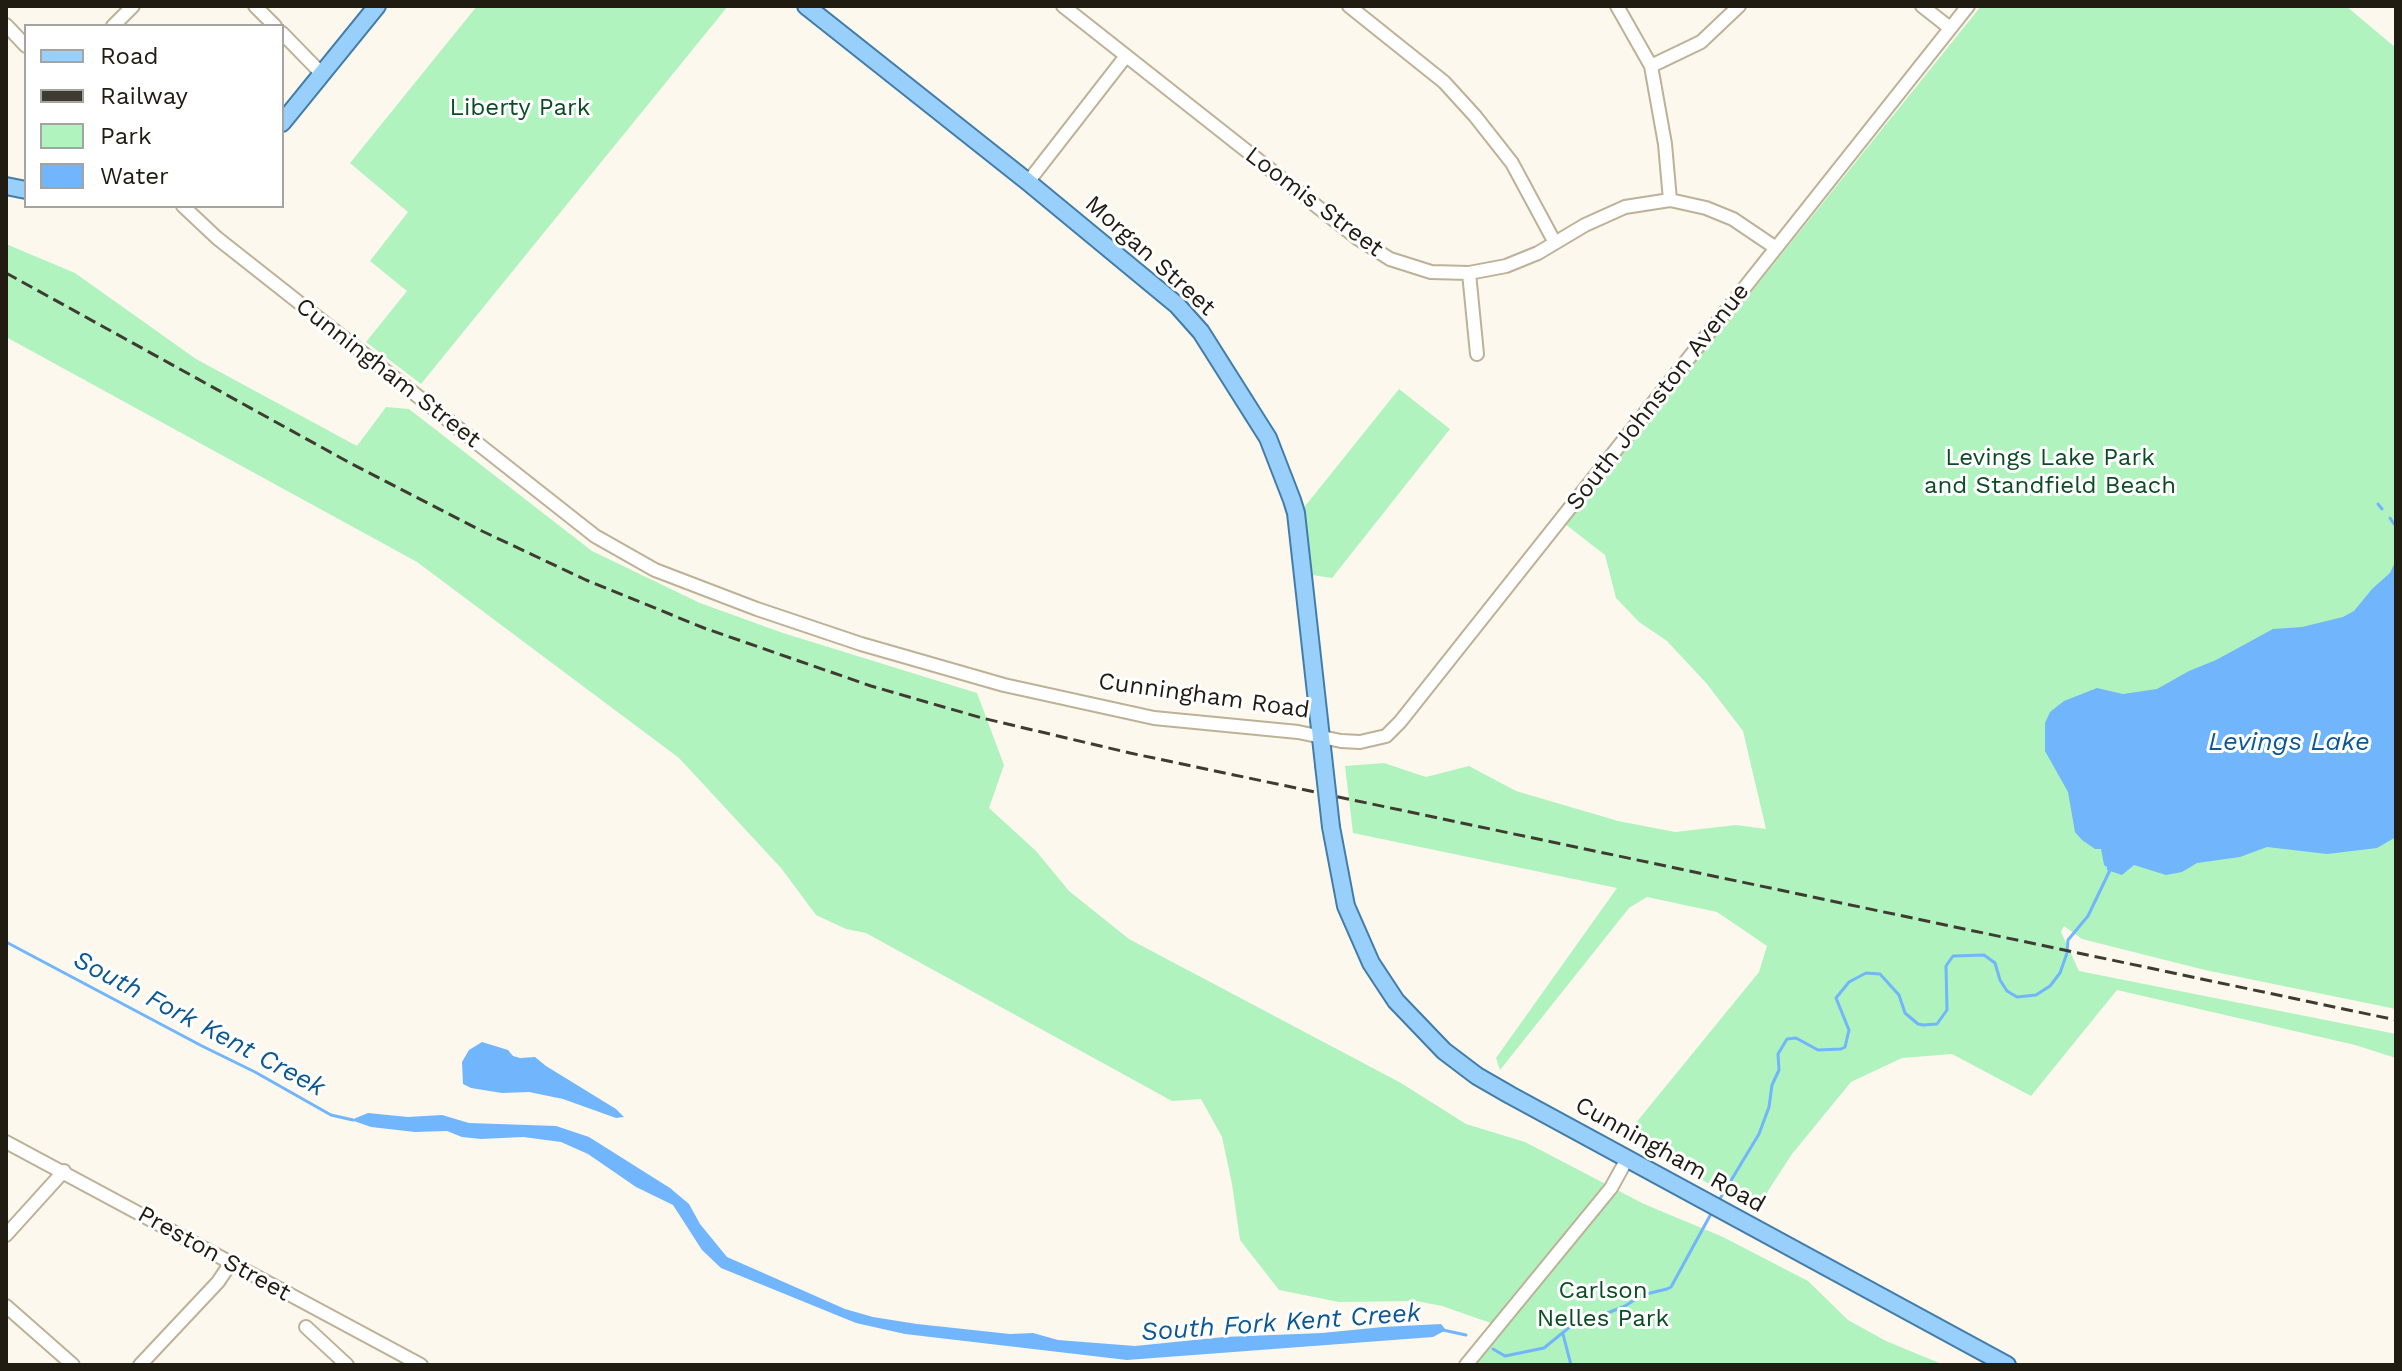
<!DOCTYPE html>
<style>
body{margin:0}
#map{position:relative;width:2402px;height:1371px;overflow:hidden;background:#fdf8ed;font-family:"Work Sans",sans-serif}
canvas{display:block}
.frame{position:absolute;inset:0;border:8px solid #201c12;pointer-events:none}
.legend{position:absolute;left:24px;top:24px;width:260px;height:184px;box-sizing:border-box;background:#fff;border:2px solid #a6a4a0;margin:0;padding:10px 14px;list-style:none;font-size:24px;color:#201c12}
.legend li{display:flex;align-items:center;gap:16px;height:40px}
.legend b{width:40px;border:2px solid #a6a4a0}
</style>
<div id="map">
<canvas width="2402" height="1371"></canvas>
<div class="frame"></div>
<ul class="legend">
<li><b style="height:10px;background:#98d0fb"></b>Road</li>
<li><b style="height:10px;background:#3f3b31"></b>Railway</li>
<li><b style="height:22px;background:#b0f3be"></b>Park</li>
<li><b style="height:22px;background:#71b5fc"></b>Water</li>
</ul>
</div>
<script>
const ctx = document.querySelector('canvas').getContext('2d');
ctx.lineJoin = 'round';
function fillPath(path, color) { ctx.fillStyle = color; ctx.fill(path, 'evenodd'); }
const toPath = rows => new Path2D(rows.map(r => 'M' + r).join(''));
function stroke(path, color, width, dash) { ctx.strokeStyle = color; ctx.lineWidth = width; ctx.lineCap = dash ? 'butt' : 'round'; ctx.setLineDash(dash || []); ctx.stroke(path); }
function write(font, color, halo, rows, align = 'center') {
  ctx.font = font + ' "Work Sans",sans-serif'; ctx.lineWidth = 6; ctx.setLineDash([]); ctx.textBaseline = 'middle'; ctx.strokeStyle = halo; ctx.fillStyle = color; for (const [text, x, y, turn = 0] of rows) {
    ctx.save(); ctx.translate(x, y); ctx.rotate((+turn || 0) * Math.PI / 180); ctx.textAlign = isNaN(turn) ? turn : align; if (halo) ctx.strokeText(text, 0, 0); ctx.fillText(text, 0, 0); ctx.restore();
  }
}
fillPath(toPath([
 [477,6,728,6,421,384,366,342,407,291,370,261,408,212,350,163],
 [1981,6,2346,6,2396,48,2396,1009,2205,970,2082,939,2064,926,2061,932,2079,971,2396,1034,2396,1058,2355,1045,2117,990,2031,1096,1952,1054,1902,1058,1851,1082,1792,1154,1755,1211,1626,1135,1759,972,1767,946,1717,912,1647,897,1629,908,1500,1070,1496,1058,1617,888,1353,833,1345,766,1384,763,1426,777,1469,766,1516,791,1618,821,1675,832,1736,825,1766,829,1743,731,1707,684,1667,641,1639,622,1616,598,1605,555,1565,524],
 [6,244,75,273,196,359,357,446,386,407,409,409,592,551,700,603,783,633,977,693,1004,765,989,808,1036,851,1069,891,1129,939,1401,1083,1466,1124,1525,1142,1644,1204,1723,1237,1808,1281,1848,1320,1886,1341,1944,1365,1475,1365,1505,1328,1442,1306,1416,1301,1339,1302,1279,1290,1240,1240,1232,1184,1222,1137,1201,1099,1172,1101,866,933,846,929,816,915,781,868,679,758,417,562,6,337],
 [1399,389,1450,429,1332,578,1312,575,1302,510]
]), '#b0f3be');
fillPath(toPath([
 [2396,560,2396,837,2377,848,2327,854,2267,847,2240,857,2197,863,2182,872,2166,875,2134,865,2122,875,2107,870,2107,867,2104,865,2101,849,2095,849,2082,840,2075,832,2068,792,2045,751,2045,723,2050,712,2064,701,2097,688,2123,694,2157,689,2189,671,2216,660,2273,629,2302,627,2343,617,2354,611,2372,589,2390,573],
 [482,1042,508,1050,513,1056,520,1058,535,1057,546,1066,616,1109,624,1117,616,1118,563,1099,529,1092,502,1093,471,1088,463,1084,462,1062,469,1050],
 [368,1113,408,1117,442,1115,469,1123,556,1126,589,1137,670,1188,689,1204,700,1224,727,1257,845,1309,873,1317,917,1324,1010,1334,1033,1333,1058,1340,1135,1346,1224,1337,1322,1333,1383,1327,1441,1324,1446,1330,1433,1337,1127,1360,905,1334,856,1323,721,1268,702,1250,673,1205,636,1187,588,1154,561,1142,523,1137,481,1139,462,1137,447,1131,415,1132,371,1127,351,1120]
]), '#71b5fc');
stroke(toPath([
 [2378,504,2382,509],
 [2390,518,2394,524],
 [6,942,202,1046,255,1072,331,1115,353,1120],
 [1718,1202,1759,1134,1769,1107,1772,1085,1779,1070,1778,1054,1787,1039,1796,1038,1818,1050,1841,1049,1845,1047,1849,1030,1836,998,1849,982,1866,973,1880,974,1899,995,1905,1013,1918,1024,1923,1025,1937,1024,1947,1010,1946,966,1953,956,1984,955,1995,963,2000,980,2007,991,2017,997,2036,995,2050,986,2060,973,2067,953,2068,940,2088,916,2111,868],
 [1443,1330,1466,1335],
 [1563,1334,1571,1365],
 [1493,1349,1505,1356,1544,1348,1577,1321,1595,1318,1625,1306,1642,1295,1667,1289,1671,1287,1712,1212]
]), '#71b5fc', 3);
const minor = toPath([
 [255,6,275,26],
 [1063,6,1357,238,1390,259,1431,272,1469,273,1506,266,1538,253,1585,225,1625,207,1670,200,1706,208,1733,219,1776,248],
 [1349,6,1444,82,1475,116,1512,163,1554,241],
 [1617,6,1651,66,1665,144,1670,200],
 [1922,6,1950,28],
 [6,25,26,46],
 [113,26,133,6],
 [282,33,322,74],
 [1651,66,1701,42,1739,6],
 [1028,182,1126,56],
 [183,206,217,238,595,536,655,570,757,609,861,644,1004,685,1154,718,1298,732,1341,741,1360,742,1386,736,1400,722,1968,6],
 [1469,273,1477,354],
 [6,1142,421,1365],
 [6,1235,64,1171],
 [6,1306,73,1365],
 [306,1327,347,1365],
 [140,1365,218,1282,230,1264],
 [1466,1365,1611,1188,1627,1159]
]);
const major = toPath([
 [806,6,1028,182,1177,305,1201,332,1268,438,1292,500,1296,513,1324,765],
 [282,123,377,6],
 [6,186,26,190],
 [1331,827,1346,906,1371,963,1396,1001,1444,1051,1477,1076,1510,1095,2007,1365]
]);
stroke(minor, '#bdb197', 16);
stroke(major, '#427ca8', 20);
stroke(minor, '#fff', 12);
stroke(major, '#98d0fb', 16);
stroke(toPath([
 [6,273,350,463,482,531,586,580,704,628,871,686,982,718,1130,753,2396,1020]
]), '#3f3b31', 3, [12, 6]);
const majorBridge = toPath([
 [1324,765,1331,827]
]);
stroke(majorBridge, '#427ca8', 20, []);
stroke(majorBridge, '#98d0fb', 16);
write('24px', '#0c4c24', '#fff', [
 ["Liberty Park",520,108],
 ["Levings Lake Park",2050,458],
 ["and Standfield Beach",2050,486],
 ["Carlson",1603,1291],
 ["Nelles Park",1603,1319]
]);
write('24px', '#201c12', '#fff', [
 ["Loomis Street",1314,202,37],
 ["Morgan Street",1150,256,42],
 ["Cunningham Street",388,373,38],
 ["South Johnston Avenue",1658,397,-52],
 ["Cunningham Road",1204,696,8],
 ["Cunningham Road",1670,1155,29],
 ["Preston Street",214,1254,29]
]);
write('italic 26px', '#0c5897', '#fff', [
 ["Levings Lake",2289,742],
 ["South Fork Kent Creek",199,1024,28],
 ["South Fork Kent Creek",1281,1323,-4]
]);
</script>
